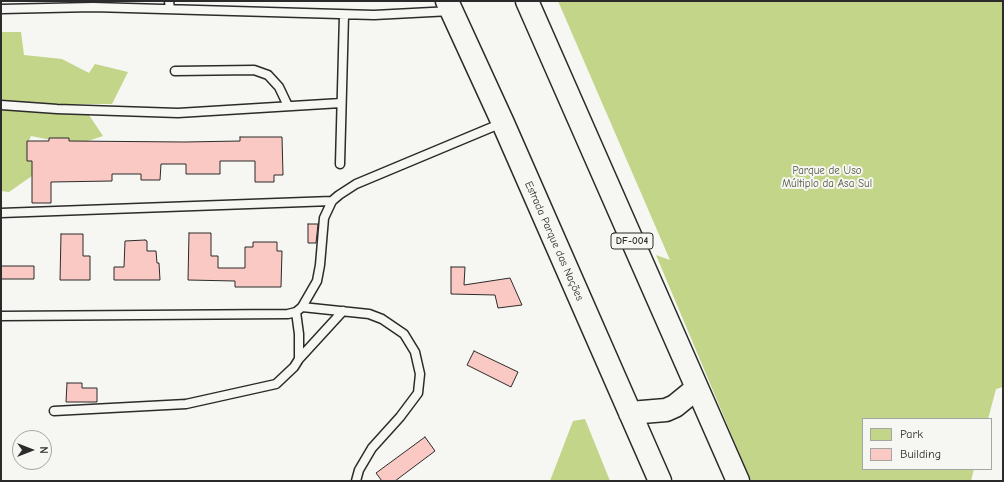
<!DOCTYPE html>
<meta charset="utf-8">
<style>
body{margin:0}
#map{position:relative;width:1004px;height:482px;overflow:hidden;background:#f6f6f2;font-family:"Comic Neue",sans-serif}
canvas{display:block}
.frame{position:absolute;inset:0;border:2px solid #2b2b2b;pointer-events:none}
.legend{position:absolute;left:862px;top:418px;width:130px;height:52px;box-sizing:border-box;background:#f6f6f2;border:1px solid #a5a5a2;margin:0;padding:5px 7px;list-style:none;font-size:12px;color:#2b2b2b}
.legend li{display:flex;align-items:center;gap:8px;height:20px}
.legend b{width:20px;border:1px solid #a5a5a2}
.north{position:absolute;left:12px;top:430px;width:40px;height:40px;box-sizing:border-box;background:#f6f6f2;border:1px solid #a5a5a2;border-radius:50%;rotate:90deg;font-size:11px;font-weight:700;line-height:16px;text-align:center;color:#2b2b2b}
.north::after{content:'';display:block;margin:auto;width:14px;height:18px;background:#2b2b2b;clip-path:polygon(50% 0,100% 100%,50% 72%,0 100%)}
</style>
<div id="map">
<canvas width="1004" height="482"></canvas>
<div class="frame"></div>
<ul class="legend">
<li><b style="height:11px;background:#c2d589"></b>Park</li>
<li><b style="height:11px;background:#fac9c3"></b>Building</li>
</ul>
<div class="north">N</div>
</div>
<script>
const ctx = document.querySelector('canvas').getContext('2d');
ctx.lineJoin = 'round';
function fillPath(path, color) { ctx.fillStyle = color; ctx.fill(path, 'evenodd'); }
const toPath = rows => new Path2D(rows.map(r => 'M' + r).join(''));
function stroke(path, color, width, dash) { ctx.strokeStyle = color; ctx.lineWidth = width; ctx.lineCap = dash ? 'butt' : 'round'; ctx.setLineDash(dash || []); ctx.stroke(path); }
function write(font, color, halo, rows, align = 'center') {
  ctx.font = font + ' "Comic Neue",sans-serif'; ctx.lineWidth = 4; ctx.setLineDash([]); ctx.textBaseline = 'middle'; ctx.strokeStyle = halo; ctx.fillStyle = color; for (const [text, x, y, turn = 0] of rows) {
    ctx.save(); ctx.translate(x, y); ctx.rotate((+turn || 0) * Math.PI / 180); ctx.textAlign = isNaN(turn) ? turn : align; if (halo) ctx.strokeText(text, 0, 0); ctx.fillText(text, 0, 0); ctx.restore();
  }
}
fillPath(toPath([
 [558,1,1003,1,1003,387,996,389,988,419,863,419,863,469,974,469,971,481,751,481,656,255,670,260],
 [1,32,21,32,24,55,62,59,89,73,95,64,128,72,112,104,67,104,89,115,103,136,76,145,31,136,27,145,39,171,9,192,1,191],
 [585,419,610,481,550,481,573,421]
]), '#c2d589');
const building = toPath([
 [240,137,282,137,283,175,274,175,274,182,255,182,255,161,220,161,220,174,186,174,186,164,161,164,160,180,141,180,141,174,112,174,112,181,51,182,51,203,32,203,32,161,27,161,27,141,49,141,49,138,69,138,69,141,185,142,240,141,240,137],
 [308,224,318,224,316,243,308,243,308,224],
 [189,233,211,233,211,256,218,256,218,268,245,268,245,247,253,247,253,242,277,242,277,251,282,251,281,287,235,287,235,281,188,280,189,233],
 [61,234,83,234,83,256,90,256,90,280,60,280,61,234],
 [145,240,147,241,147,251,156,251,157,263,159,263,160,280,114,280,114,267,124,267,125,241,145,240],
 [1,266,34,266,34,279,1,279,1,266],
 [451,267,465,267,464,285,510,278,522,305,498,308,495,295,451,294,451,267],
 [474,351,518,372,511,387,467,365,474,351],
 [67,383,82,383,82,388,97,388,97,402,66,402,67,383],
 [425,437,435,451,395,481,382,481,376,473,425,437]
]);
fillPath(building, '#fac9c3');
stroke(building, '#2b2b2b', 1);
const service = toPath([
 [169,1,170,9],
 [1,9,93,7,374,15,451,11],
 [175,71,254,70,268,75,279,87,288,106],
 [1,105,57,109,178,113,341,103],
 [340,164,344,15],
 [1,213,332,201],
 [302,307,369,314,382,319,404,334,415,352,420,374,418,393,400,417,372,448,359,470,356,481],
 [1,316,288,314,296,312,302,307,317,281,320,265,324,218,332,201,339,195,356,184,502,123],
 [299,359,343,311],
 [54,411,186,404,276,384,294,367,299,359,299,334,296,312]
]);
const trunk = toPath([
 [447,1,503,123,660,481],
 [527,1,738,481],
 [630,413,666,410,675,406,697,388]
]);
stroke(service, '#2b2b2b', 11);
stroke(trunk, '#2b2b2b', 25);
stroke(service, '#f6f6f2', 8);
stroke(trunk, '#f6f6f2', 22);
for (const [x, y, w] of [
 [632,241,42]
]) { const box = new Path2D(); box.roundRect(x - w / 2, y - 8, w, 16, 3); ctx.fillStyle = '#f6f6f2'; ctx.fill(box); stroke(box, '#2b2b2b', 1); }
write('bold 10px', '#2b2b2b', null, [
 ["DF-004",632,241]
]);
write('11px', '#515642', '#f6f6f2', [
 ["Parque de Uso",827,171],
 ["Múltiplo da Asa Sul",827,184]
]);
write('11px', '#2b2b2b', '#f6f6f2', [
 ["Estrada Parque das Nações",554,241,66]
]);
</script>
